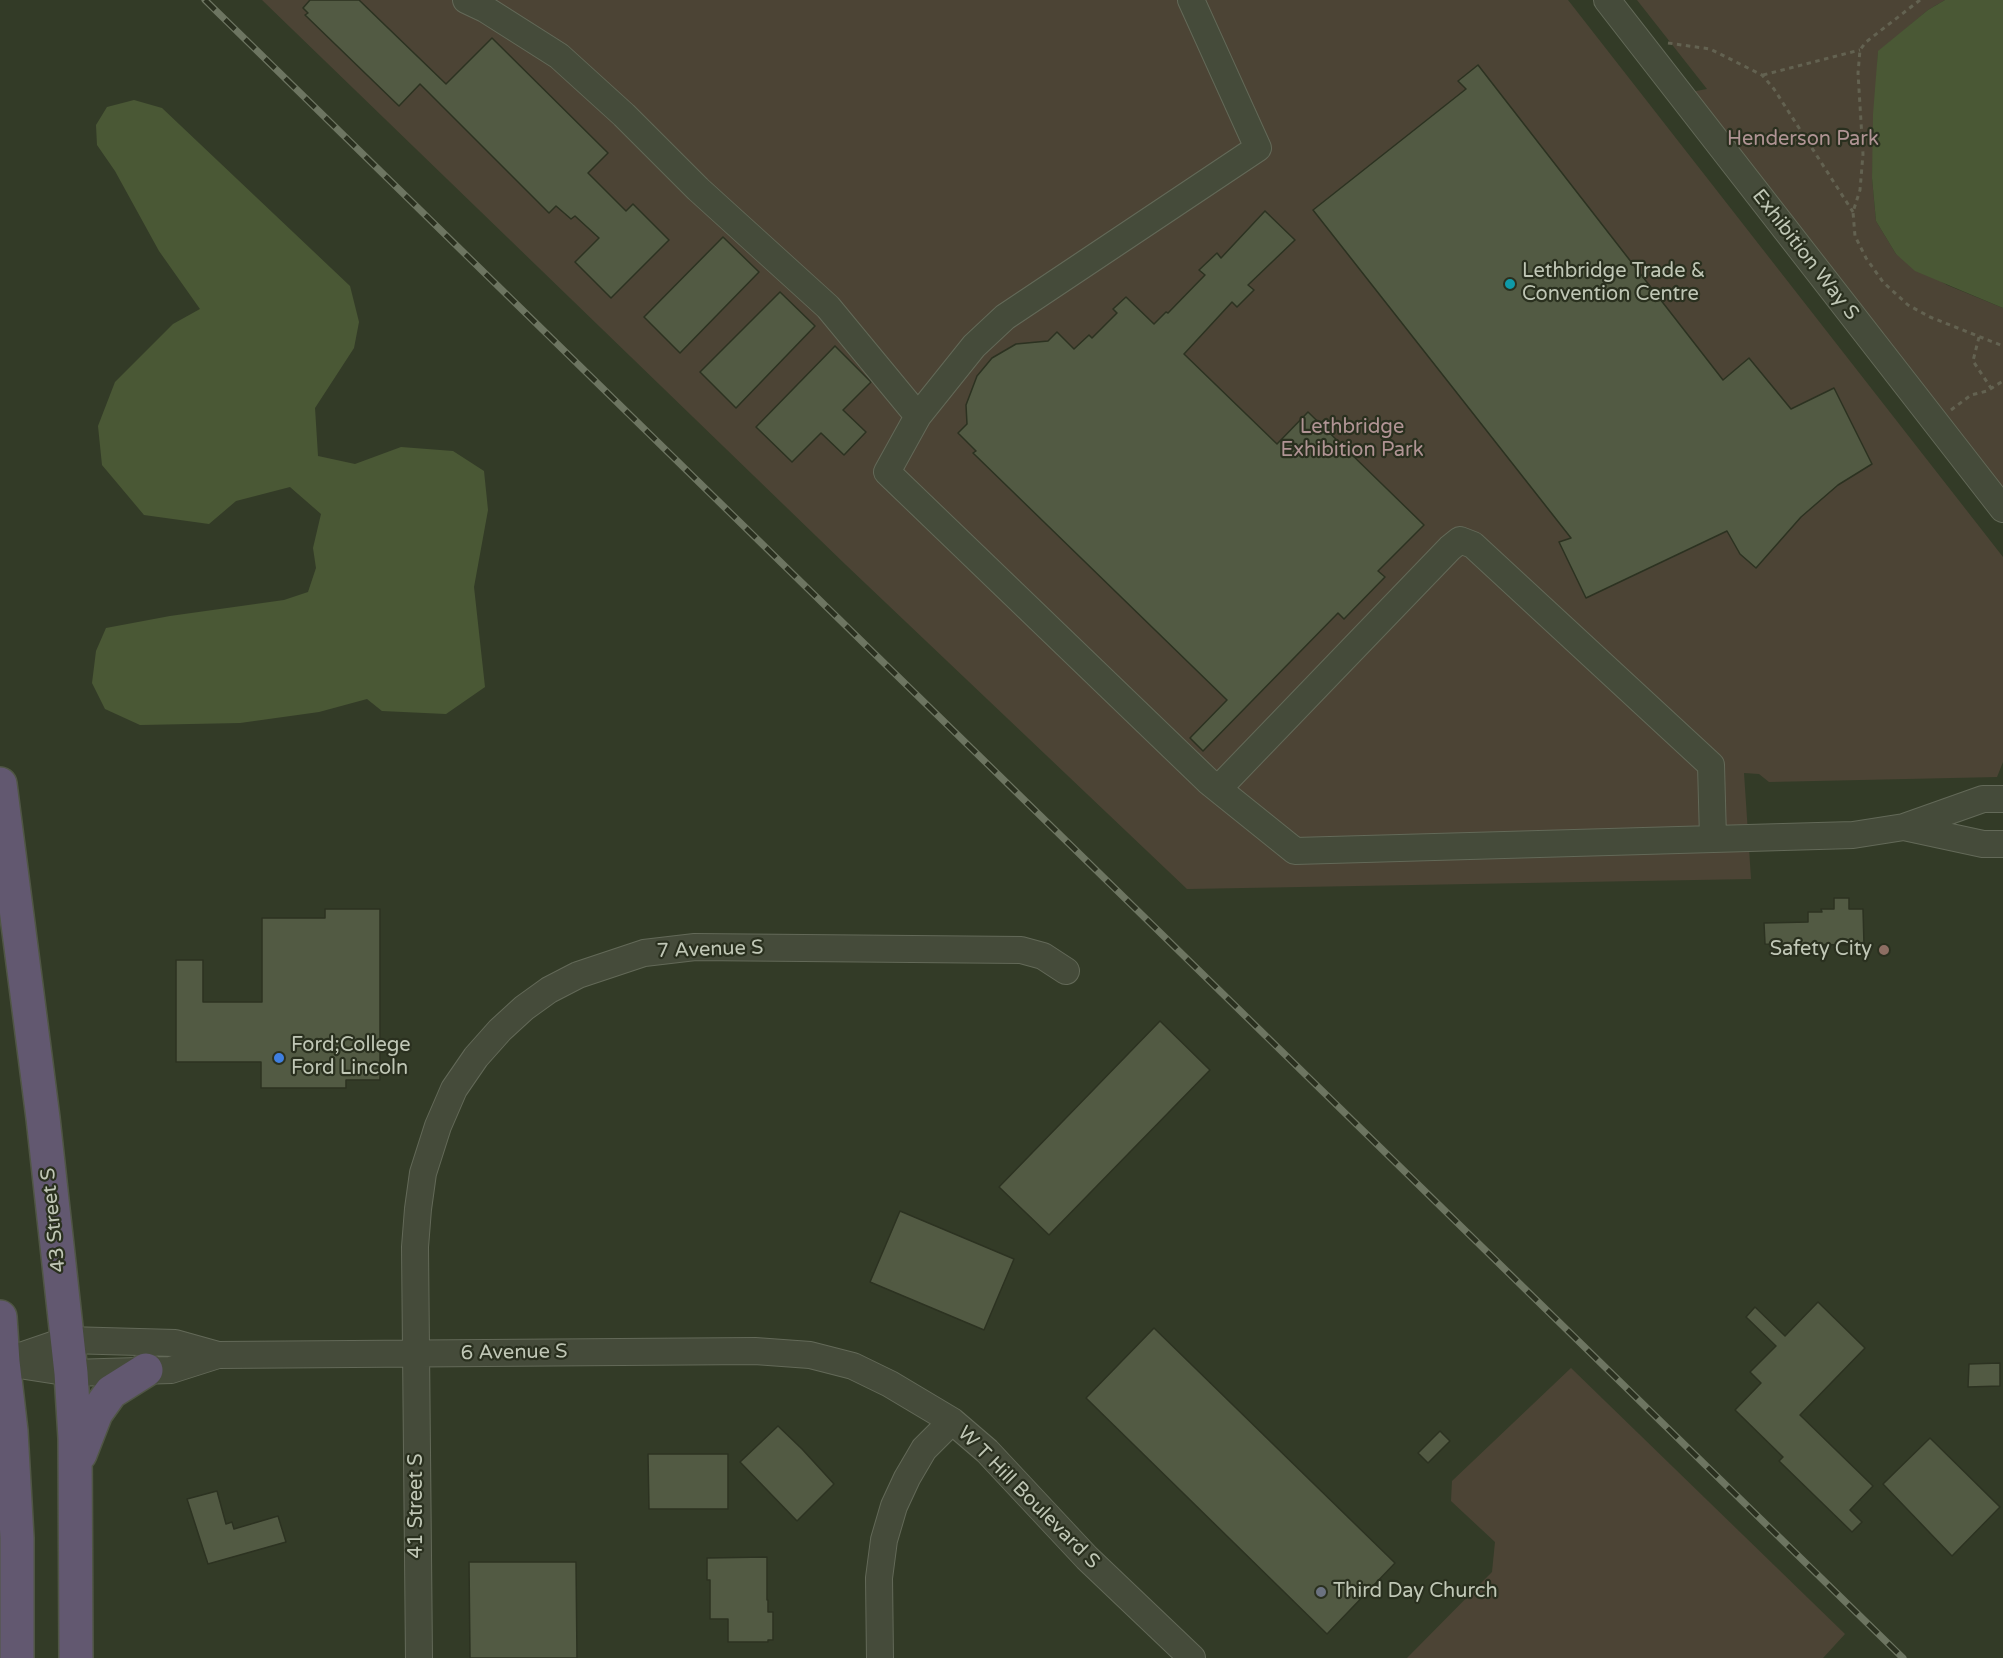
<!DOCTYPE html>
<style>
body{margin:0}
canvas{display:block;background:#333b27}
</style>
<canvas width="2003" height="1658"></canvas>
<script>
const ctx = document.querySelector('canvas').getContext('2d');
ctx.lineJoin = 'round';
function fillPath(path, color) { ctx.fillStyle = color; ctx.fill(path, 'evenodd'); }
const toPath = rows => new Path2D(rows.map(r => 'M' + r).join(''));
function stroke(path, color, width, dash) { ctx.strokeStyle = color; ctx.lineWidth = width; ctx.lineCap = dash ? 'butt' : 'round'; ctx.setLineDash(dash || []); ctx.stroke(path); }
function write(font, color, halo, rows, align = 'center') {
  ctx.font = font + ' "Varela Round",sans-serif'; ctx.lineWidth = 4.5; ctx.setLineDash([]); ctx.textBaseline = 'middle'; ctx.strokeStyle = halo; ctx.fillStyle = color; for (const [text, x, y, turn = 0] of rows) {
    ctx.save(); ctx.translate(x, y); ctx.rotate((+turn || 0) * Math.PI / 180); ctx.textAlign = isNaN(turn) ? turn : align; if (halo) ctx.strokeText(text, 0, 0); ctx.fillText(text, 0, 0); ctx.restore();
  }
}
fillPath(toPath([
 [262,0,1568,0,2003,557,2003,762,1997,777,1769,782,1759,774,1744,773,1751,879,1187,889,846,565],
 [1637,0,1945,0,1928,10,1878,52,1872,178,1876,221,1896,254,1947,285,2003,308,2003,509,1680,94,1707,89],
 [1571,1368,1845,1634,1823,1658,1407,1658,1492,1572,1495,1542,1451,1501,1452,1481]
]), '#4c4435');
fillPath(toPath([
 [1945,0,2003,0,2003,308,1915,271,1896,254,1876,221,1872,178,1873,114,1878,51,1928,10],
 [134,100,162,108,350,286,359,322,354,348,315,408,318,456,355,464,401,447,453,451,484,471,488,510,474,587,485,687,446,714,382,711,367,699,319,712,240,723,140,725,105,709,92,683,96,651,106,628,170,616,284,600,308,592,316,568,313,548,321,514,290,487,236,501,209,524,144,515,102,465,98,426,115,382,173,324,200,309,159,251,115,171,97,145,96,125,107,107]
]), '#4a5835');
const building = toPath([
 [310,0,359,0,446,84,492,38,608,153,588,173,626,211,633,204,669,240,611,298,575,262,599,238,575,216,571,219,556,206,549,213,420,84,399,106,305,15,308,13,303,8,310,0],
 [1478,65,1723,380,1749,358,1791,409,1834,388,1872,464,1838,485,1801,517,1756,568,1740,554,1727,531,1586,598,1559,542,1571,538,1313,210,1466,89,1458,81,1478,65],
 [1265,211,1295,240,1248,285,1254,290,1237,307,1232,302,1184,354,1277,444,1308,412,1424,525,1378,571,1385,577,1344,619,1338,613,1203,751,1190,738,1227,700,973,453,976,451,958,433,967,424,966,405,977,376,992,358,1016,344,1048,341,1057,332,1074,349,1089,335,1092,338,1117,313,1113,309,1126,297,1154,324,1166,312,1168,313,1205,275,1199,270,1217,253,1221,258,1265,211],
 [723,237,759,272,680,353,644,317,723,237],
 [780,292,815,326,736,408,700,372,780,292],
 [835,346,871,382,843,410,866,432,844,455,821,433,792,462,756,427,835,346],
 [1834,898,1849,898,1849,909,1863,909,1864,945,1765,944,1764,923,1808,922,1808,912,1822,912,1821,909,1834,909,1834,898],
 [325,909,380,909,380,1080,346,1080,346,1088,261,1088,261,1062,176,1062,176,960,203,960,203,1002,262,1002,262,918,325,918,325,909],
 [1160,1021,1210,1070,1049,1235,999,1187,1160,1021],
 [900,1211,1014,1259,984,1330,870,1282,900,1211],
 [1818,1302,1865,1348,1800,1415,1873,1486,1850,1510,1862,1522,1852,1532,1779,1461,1783,1457,1735,1410,1761,1383,1750,1372,1776,1346,1746,1317,1755,1307,1785,1336,1818,1302],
 [1154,1328,1395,1563,1327,1634,1086,1398,1154,1328],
 [2000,1363,2000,1386,1968,1387,1969,1364,2000,1363],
 [778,1426,802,1449,834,1484,797,1521,740,1462,778,1426],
 [1440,1431,1450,1441,1428,1463,1418,1453,1440,1431],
 [1930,1438,2000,1507,1952,1556,1883,1484,1930,1438],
 [648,1454,728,1454,728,1509,649,1509,648,1454],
 [217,1491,226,1524,232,1522,234,1529,278,1516,286,1542,208,1564,187,1499,217,1491],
 [767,1557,767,1600,768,1600,768,1612,773,1612,773,1640,768,1640,768,1642,728,1642,728,1619,710,1619,710,1580,707,1580,707,1558,767,1557],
 [469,1562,576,1562,577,1658,470,1658,469,1562]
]);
fillPath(building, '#525a43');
stroke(building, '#2c3221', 1.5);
const minor = toPath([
 [466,0,485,9,559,56,624,115,698,189,828,307,918,416],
 [1191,0,1258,148,1005,317,974,346,918,416,887,472,1208,781,1295,851,1853,835,1904,827,1983,799,2003,799],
 [1607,0,2003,509],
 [1218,789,1450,548,1460,540,1473,545,1711,765,1713,838],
 [1904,827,1983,844,2003,844],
 [3,1362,67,1340,175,1343,218,1355,755,1351,810,1355,853,1366,890,1384,952,1421,987,1451,1087,1558,1192,1658],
 [6,1363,71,1373,171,1370,218,1355],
 [419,1658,415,1247,418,1209,423,1173,438,1126,454,1089,476,1057,500,1030,524,1008,549,990,578,975,644,953,695,947,1021,950,1043,956,1066,971],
 [880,1658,879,1578,884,1540,894,1506,907,1478,924,1449,952,1421]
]);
const highway = toPath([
 [0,784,43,1118,71,1373,75,1438,76,1658],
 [0,1317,3,1362,11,1431,17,1538,17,1658],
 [80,1454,96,1413,111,1392,146,1370]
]);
stroke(minor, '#636958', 28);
stroke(highway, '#505645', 36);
stroke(toPath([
 [1920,0,1866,42,1860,50,1858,73,1863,154,1860,190,1853,212,1855,236,1866,258,1883,282,1908,305,1930,317,2003,346],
 [1668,43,1710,49,1762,75,1774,89,1853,212],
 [1763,75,1860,50],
 [1979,337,1973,361,1991,388],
 [1951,410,1971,395,1987,391,2003,381]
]), '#636251', 3, [4.5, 4.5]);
stroke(minor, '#454b3a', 26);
stroke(highway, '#625870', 33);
const rail = toPath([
 [205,0,1903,1658]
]);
stroke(rail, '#6d7561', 7);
stroke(rail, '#2a301f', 4.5, [14]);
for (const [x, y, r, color] of [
 [1510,284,6,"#0f9aa8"],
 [1884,950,6,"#8d6e63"],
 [279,1058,6,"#3f7fe0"],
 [1321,1592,6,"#6b7280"]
]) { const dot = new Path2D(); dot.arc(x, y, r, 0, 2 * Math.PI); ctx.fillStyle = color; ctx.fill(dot); stroke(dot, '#2a301f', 2); }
write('20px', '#b09494', '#2a301f', [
 ["Henderson Park",1803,140],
 ["Lethbridge",1352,428],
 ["Exhibition Park",1352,451]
]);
write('20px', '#c0c7b6', '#2a301f', [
 ["Exhibition Way S",1805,255,52],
 ["7 Avenue S",710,950,-2],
 ["43 Street S",54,1220,-96],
 ["6 Avenue S",514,1353,-1],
 ["W T Hill Boulevard S",1028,1498,45],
 ["41 Street S",417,1506,-90]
]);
write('20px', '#c0c7b6', '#2a301f', [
 ["Lethbridge Trade &",1522,272],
 ["Convention Centre",1522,295],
 ["Safety City",1872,950,"right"],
 ["Ford;College",291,1046],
 ["Ford Lincoln",291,1069],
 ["Third Day Church",1333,1592]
], 'left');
</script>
